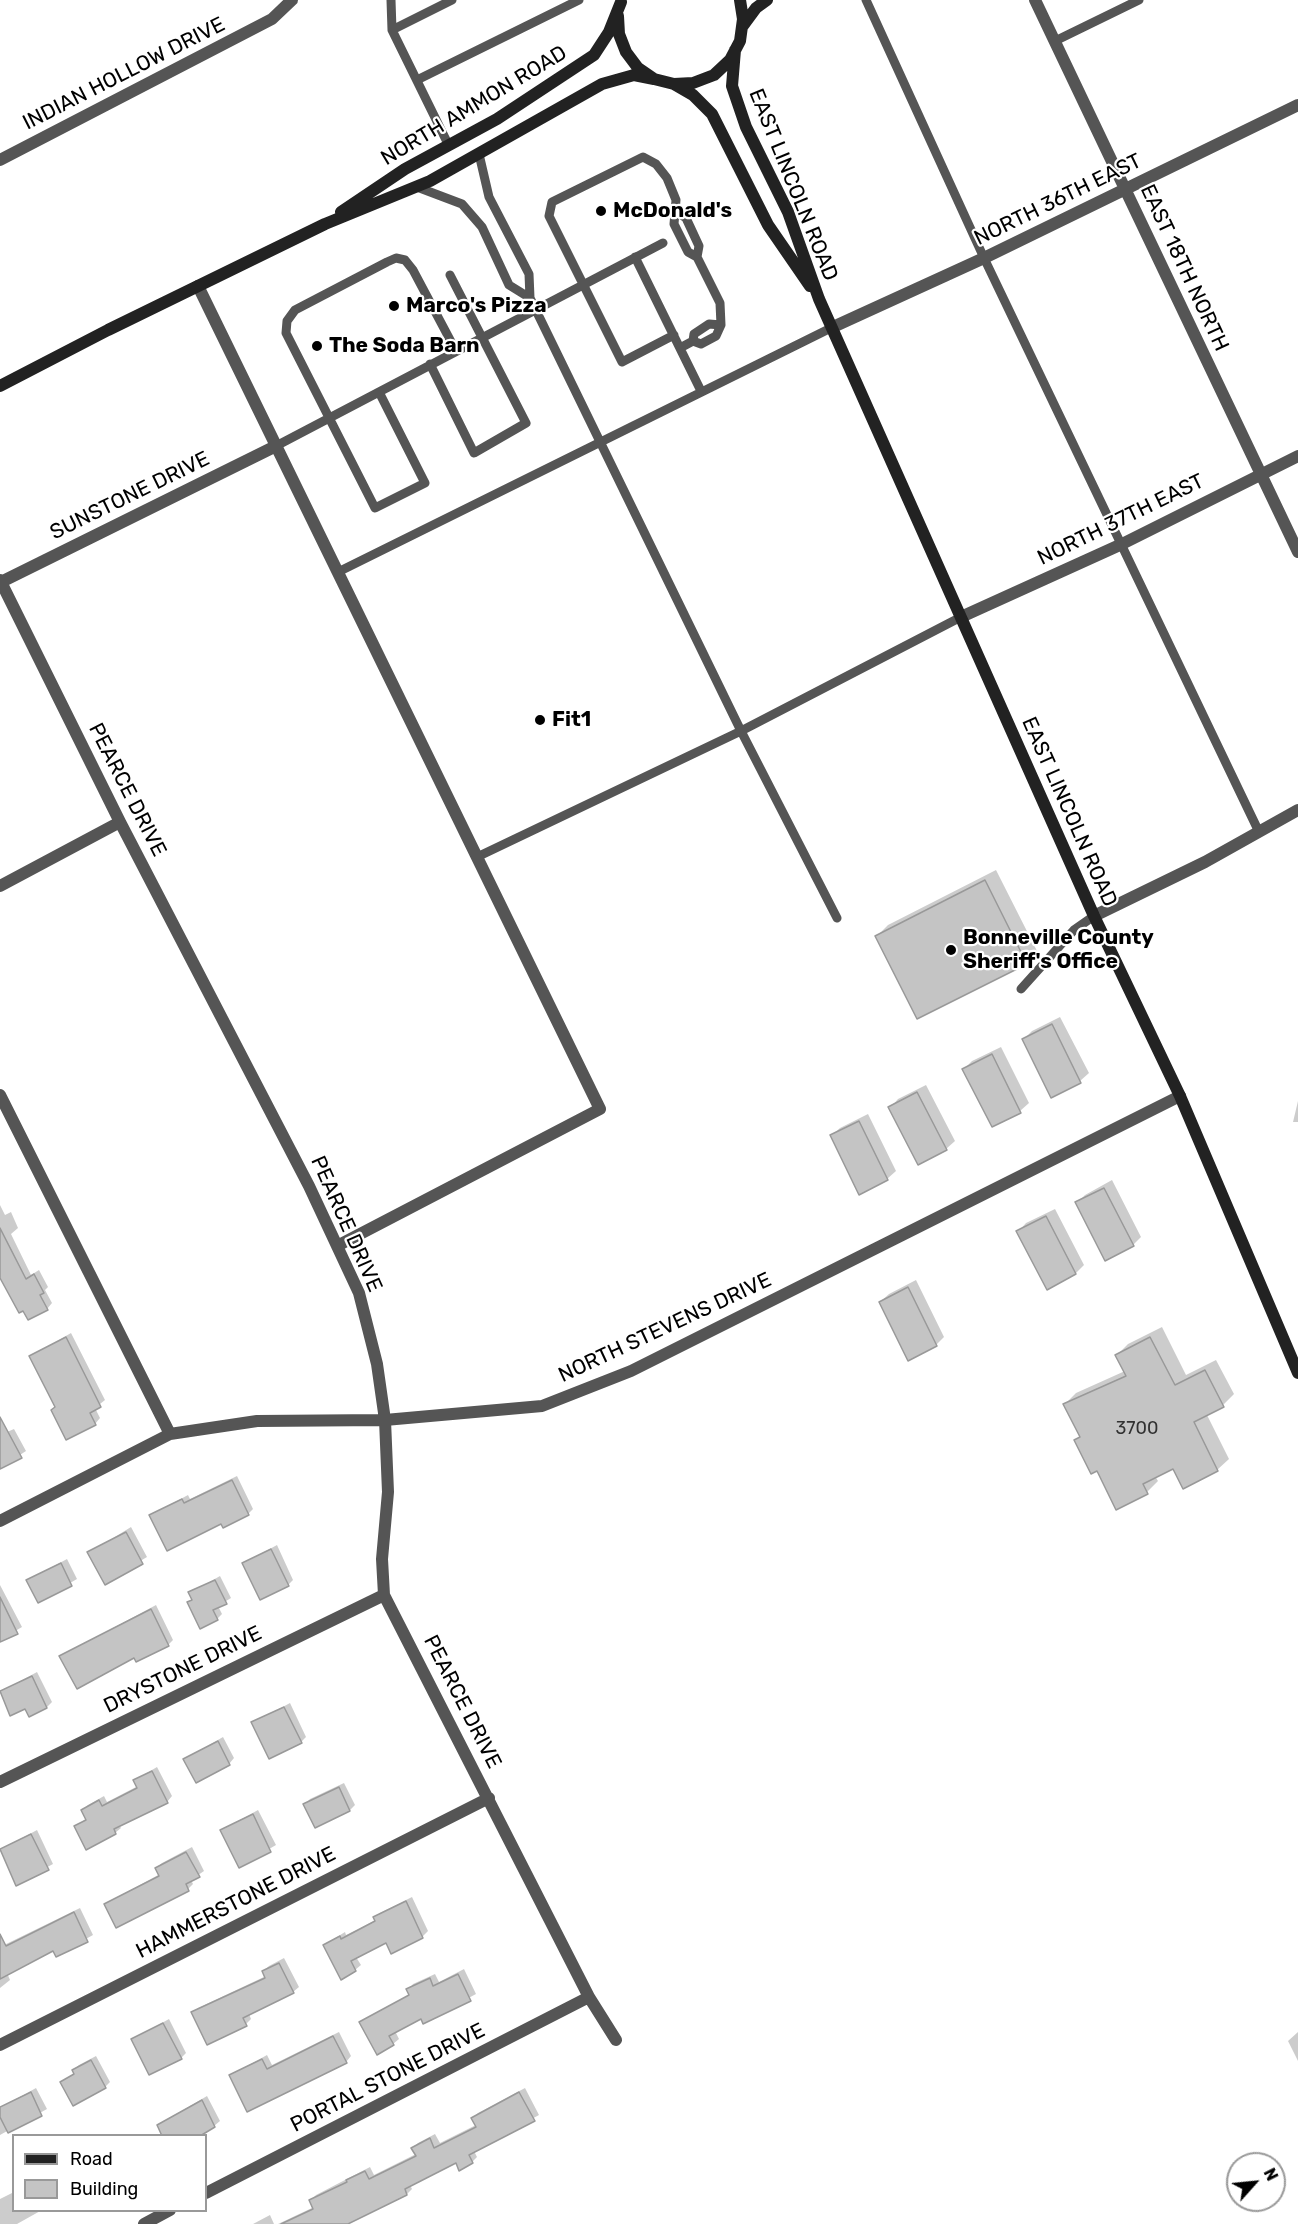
<!DOCTYPE html>
<style>
body{margin:0}
#map{position:relative;width:1298px;height:2224px;overflow:hidden;background:#fff;font-family:Rubik,sans-serif}
canvas{display:block}
.legend{position:absolute;left:12px;top:2134px;width:195px;height:78px;box-sizing:border-box;background:#fff;border:2px solid #999;margin:0;padding:8px 10px;list-style:none;font-size:18px;color:#000}
.legend li{display:flex;align-items:center;gap:12px;height:30px}
.legend b{width:30px;border:2px solid #999}
.north{position:absolute;left:1226px;top:2152px;width:60px;height:60px;box-sizing:border-box;background:#fff;border:2px solid #999;border-radius:50%;rotate:63deg;font-size:16px;font-weight:700;line-height:24px;text-align:center;color:#000}
.north::after{content:'';display:block;margin:auto;width:21px;height:27px;background:#000;clip-path:polygon(50% 0,100% 100%,50% 72%,0 100%)}
</style>
<div id="map">
<canvas width="1298" height="2224"></canvas>
<ul class="legend">
<li><b style="height:8px;background:#222"></b>Road</li>
<li><b style="height:16px;background:#c4c4c4"></b>Building</li>
</ul>
<div class="north">N</div>
</div>
<script>
const ctx = document.querySelector('canvas').getContext('2d');
ctx.lineJoin = 'round';
function fillPath(path, color) { ctx.fillStyle = color; ctx.fill(path, 'evenodd'); }
const toPath = rows => new Path2D(rows.map(r => 'M' + r).join(''));
function stroke(path, color, width, dash) { ctx.strokeStyle = color; ctx.lineWidth = width; ctx.lineCap = dash ? 'butt' : 'round'; ctx.setLineDash(dash || []); ctx.stroke(path); }
function write(font, color, halo, rows, align = 'center') {
  ctx.font = font + ' Rubik,sans-serif'; ctx.lineWidth = 4.5; ctx.setLineDash([]); ctx.textBaseline = 'middle'; ctx.strokeStyle = halo; ctx.fillStyle = color; for (const [text, x, y, turn = 0] of rows) {
    ctx.save(); ctx.translate(x, y); ctx.rotate((+turn || 0) * Math.PI / 180); ctx.textAlign = isNaN(turn) ? turn : align; if (halo) ctx.strokeText(text, 0, 0); ctx.fillText(text, 0, 0); ctx.restore();
  }
}
fillPath(toPath([
 [996,870,1037,951,1026,962,917,1017,877,936,888,925],
 [1060,1017,1089,1073,1080,1081,1052,1096,1024,1039,1032,1031],
 [1001,1047,1029,1103,1020,1111,992,1125,964,1069,972,1061],
 [926,1085,955,1141,946,1149,890,1108,898,1099],
 [1298,1101,1298,1122,1293,1122],
 [868,1114,896,1171,887,1179,831,1136,840,1128],
 [1112,1180,1141,1237,1133,1245,1077,1203,1085,1195],
 [0,1205,5,1215,11,1212,18,1228,11,1234,31,1275,39,1270,48,1287,45,1290,52,1303,47,1309,0,1275],
 [1055,1209,1084,1265,1076,1273,1047,1288,1018,1232,1026,1223],
 [916,1280,944,1337,936,1345,880,1302,889,1294],
 [1162,1327,1186,1375,1216,1360,1234,1394,1223,1405,1207,1415,1229,1459,1217,1470,1174,1467,1155,1476,1158,1481,1147,1492,1097,1469,1076,1440,1081,1436,1065,1404,1076,1393,1125,1371,1117,1355,1128,1344],
 [71,1333,105,1400,95,1408,100,1418,95,1424,56,1406,31,1356],
 [14,1429,26,1451,0,1468,0,1435],
 [237,1476,253,1509,248,1514,222,1522,151,1515,188,1495,190,1499],
 [131,1527,147,1557,105,1582,89,1553],
 [277,1545,293,1580,288,1585,244,1563],
 [67,1559,77,1579,39,1601,28,1580],
 [220,1576,231,1598,218,1606,222,1614,217,1619,189,1602,193,1599,190,1593],
 [0,1585,22,1627,0,1640],
 [156,1605,173,1640,168,1645,135,1656,61,1656],
 [37,1672,52,1702,47,1707,26,1707,10,1714,0,1692],
 [290,1703,306,1737,301,1742,253,1723],
 [223,1737,234,1758,229,1764,185,1759],
 [157,1767,172,1796,167,1802,119,1825,121,1828,115,1833,76,1826,87,1818,83,1810,88,1805,104,1796,107,1802,138,1786,135,1780],
 [344,1783,355,1805,350,1810,305,1804,310,1799],
 [258,1810,276,1845,240,1866,222,1830],
 [37,1830,53,1864,16,1884,0,1850],
 [192,1847,204,1871,191,1880,193,1884,188,1889,105,1904,160,1874,156,1868,162,1863],
 [412,1897,428,1931,423,1936,392,1952,386,1941,356,1957,361,1965,355,1970,324,1945,345,1932,346,1935,376,1920,380,1913],
 [80,1908,93,1935,57,1955,54,1949,7,1973,10,1980,0,1988,0,1947],
 [284,1958,299,1987,293,1992,249,2014,251,2019,246,2024,193,2013,198,2008,266,1976,263,1971,269,1966],
 [464,1969,476,1994,424,2022,421,2017,395,2031,399,2039,393,2044,361,2022,410,1994,408,1990,413,1984,435,1974,439,1982],
 [169,2019,186,2053,181,2058,133,2039],
 [339,2032,351,2056,346,2062,231,2075,267,2055,272,2065],
 [1298,2032,1298,2061,1288,2041],
 [96,2056,110,2082,105,2087,62,2082,75,2073,73,2070,79,2065],
 [36,2088,47,2109,0,2135,0,2108],
 [525,2088,539,2115,474,2151,477,2157,472,2162,456,2161,410,2185,412,2189,407,2194,346,2224,278,2224,314,2207,311,2200,316,2195,370,2167,374,2175,416,2154,413,2148,418,2143,435,2134,440,2143,476,2125,473,2118,478,2113],
 [207,2096,220,2121,214,2126,158,2125],
 [14,2192,14,2210,42,2210,17,2224,0,2224,0,2199],
 [270,2215,274,2224,253,2224]
]), '#0003');
const building = toPath([
 [985,880,1027,964,917,1019,875,936,985,880],
 [1052,1024,1081,1083,1051,1098,1022,1039,1052,1024],
 [992,1054,1021,1113,992,1127,962,1069,992,1054],
 [917,1092,947,1150,918,1165,888,1107,917,1092],
 [859,1121,888,1180,859,1195,830,1135,859,1121],
 [1104,1188,1134,1246,1105,1261,1075,1202,1104,1188],
 [1046,1216,1076,1274,1047,1290,1016,1231,1046,1216],
 [0,1228,26,1279,34,1274,44,1293,40,1295,48,1310,28,1320,23,1311,19,1313,0,1278,0,1228],
 [908,1287,937,1346,908,1361,879,1302,908,1287],
 [66,1337,101,1407,90,1413,96,1425,66,1440,51,1410,55,1407,29,1356,66,1337],
 [1150,1337,1175,1385,1205,1370,1224,1407,1194,1422,1218,1471,1183,1489,1173,1469,1143,1484,1148,1494,1116,1510,1097,1471,1091,1474,1074,1440,1080,1437,1063,1404,1126,1376,1115,1355,1150,1337],
 [0,1417,22,1458,0,1469,0,1417],
 [232,1480,249,1515,223,1528,221,1524,167,1551,149,1515,182,1499,184,1503,232,1480],
 [126,1532,143,1564,105,1585,87,1552,126,1532],
 [271,1549,289,1586,260,1600,242,1563,271,1549],
 [61,1563,72,1586,38,1603,26,1580,61,1563],
 [215,1580,227,1604,213,1610,218,1620,200,1629,187,1602,192,1600,188,1592,215,1580],
 [0,1597,18,1634,0,1642,0,1597],
 [151,1609,169,1646,136,1662,134,1658,77,1689,59,1656,151,1609],
 [32,1676,47,1708,29,1717,25,1709,10,1716,0,1691,32,1676],
 [284,1707,302,1743,269,1759,251,1722,284,1707],
 [218,1741,230,1765,196,1783,183,1759,218,1741],
 [152,1771,168,1803,114,1829,116,1834,86,1850,74,1826,86,1820,81,1810,99,1800,102,1806,137,1788,133,1780,152,1771],
 [339,1787,350,1811,315,1828,303,1804,339,1787],
 [253,1814,271,1852,239,1868,220,1830,253,1814],
 [31,1834,49,1870,16,1886,0,1849,31,1834],
 [186,1852,200,1877,186,1884,189,1891,116,1928,104,1904,159,1876,155,1868,186,1852],
 [406,1901,423,1938,391,1954,386,1943,351,1961,356,1971,341,1980,323,1945,340,1936,341,1939,375,1921,373,1917,406,1901],
 [74,1912,88,1942,56,1957,53,1951,0,1979,0,1934,6,1946,74,1912],
 [279,1963,294,1993,243,2018,247,2026,207,2045,191,2012,265,1978,262,1971,279,1963],
 [458,1974,471,2001,423,2024,421,2019,389,2036,394,2045,377,2055,359,2022,409,1995,406,1989,430,1978,433,1986,458,1974],
 [163,2023,182,2059,149,2075,131,2039,163,2023],
 [333,2036,347,2063,247,2112,229,2075,262,2059,267,2069,333,2036],
 [91,2060,106,2088,73,2106,60,2082,74,2074,72,2070,91,2060],
 [31,2092,42,2116,8,2133,0,2117,0,2107,31,2092],
 [519,2092,535,2121,469,2155,473,2163,459,2171,456,2163,405,2189,407,2195,348,2224,281,2224,313,2209,309,2200,347,2182,346,2180,365,2171,369,2179,416,2156,411,2148,430,2138,434,2148,476,2127,471,2118,519,2092],
 [202,2100,215,2127,200,2136,162,2136,157,2125,202,2100]
]);
fillPath(building, '#c4c4c4');
stroke(building, '#999', 1.5);
stroke(toPath([
 [391,0,392,30,449,146],
 [866,0,984,258,1259,832],
 [392,30,452,0],
 [1055,41,1139,0],
 [417,80,579,0],
 [417,187,462,204,482,227,509,285,530,298],
 [677,212,686,218,699,246,697,257],
 [635,257,701,391],
 [674,335,622,362,549,216,552,202,643,157,656,164,667,178,676,200,674,224,688,252,697,257,720,303,721,325,716,336,701,344,693,341,680,348],
 [693,341,694,334,709,324,721,325],
 [430,364,474,453,526,423,450,275],
 [379,392,425,483,375,508,286,333,287,321,295,310,387,262,396,258,405,260,413,270,456,351],
 [276,446,663,243],
 [338,572,833,327],
 [477,857,741,731,530,298,529,274,489,197,479,154],
 [837,918,741,731,961,617],
 [1021,989,1074,930,1094,916]
]), '#555', 9);
stroke(toPath([
 [1035,0,1298,552],
 [0,160,272,19,292,0],
 [198,286,600,1109,337,1246],
 [833,327,984,258,1298,105],
 [0,580,120,822,309,1186,359,1293,377,1364,385,1420,388,1492,382,1559,384,1595,589,1997,616,2040],
 [1,582,276,446],
 [961,617,1122,544,1298,456],
 [0,886,120,822],
 [1094,916,1205,862,1298,810],
 [0,1095,170,1434],
 [0,1521,170,1434,257,1421,385,1420,542,1406,631,1371,1180,1096],
 [0,1782,384,1595],
 [0,2045,489,1798],
 [206,2193,589,1997],
 [144,2224,170,2210]
]), '#555', 12);
stroke(toPath([
 [618,16,619,34,626,52,638,68,654,79,674,84,693,83,714,75,730,60,740,41,743,19,740,0],
 [742,27,756,8,767,0],
 [735,50,732,86,746,127,788,212,819,299,1094,916,1180,1096,1298,1373],
 [674,84,693,95,712,114,768,225,810,286],
 [341,212,405,169,497,119,594,55,609,32,621,2],
 [0,386,108,330,325,224,430,181,602,84,634,75,654,79]
]), '#222', 12);
for (const [x, y, r, color] of [
 [601,211,6,"#000"],
 [394,306,6,"#000"],
 [317,346,6,"#000"],
 [540,720,6,"#000"],
 [951,950,6,"#000"]
]) { const dot = new Path2D(); dot.arc(x, y, r, 0, 2 * Math.PI); ctx.fillStyle = color; ctx.fill(dot); stroke(dot, '#fff', 2); }
write('18px', '#313131', null, [
 ["3700",1137,1429]
]);
write('21px', '#000', '#fff', [
 ["INDIAN HOLLOW DRIVE",124,74,-27],
 ["NORTH AMMON ROAD",474,106,-31],
 ["EAST LINCOLN ROAD",793,185,68],
 ["NORTH 36TH EAST",1058,200,-26],
 ["EAST 18TH NORTH",1184,268,65],
 ["SUNSTONE DRIVE",130,496,-26],
 ["NORTH 37TH EAST",1121,520,-26],
 ["PEARCE DRIVE",127,790,63],
 ["EAST LINCOLN ROAD",1069,812,66],
 ["PEARCE DRIVE",346,1224,66],
 ["NORTH STEVENS DRIVE",665,1328,-25],
 ["DRYSTONE DRIVE",183,1670,-26],
 ["PEARCE DRIVE",462,1702,63],
 ["HAMMERSTONE DRIVE",236,1903,-27],
 ["PORTAL STONE DRIVE",388,2078,-27]
]);
write('bold 21px', '#000', '#fff', [
 ["McDonald's",613,211],
 ["Marco's Pizza",406,306],
 ["The Soda Barn",329,346],
 ["Fit1",552,720],
 ["Bonneville County",963,938],
 ["Sheriff's Office",963,962]
], 'left');
</script>
